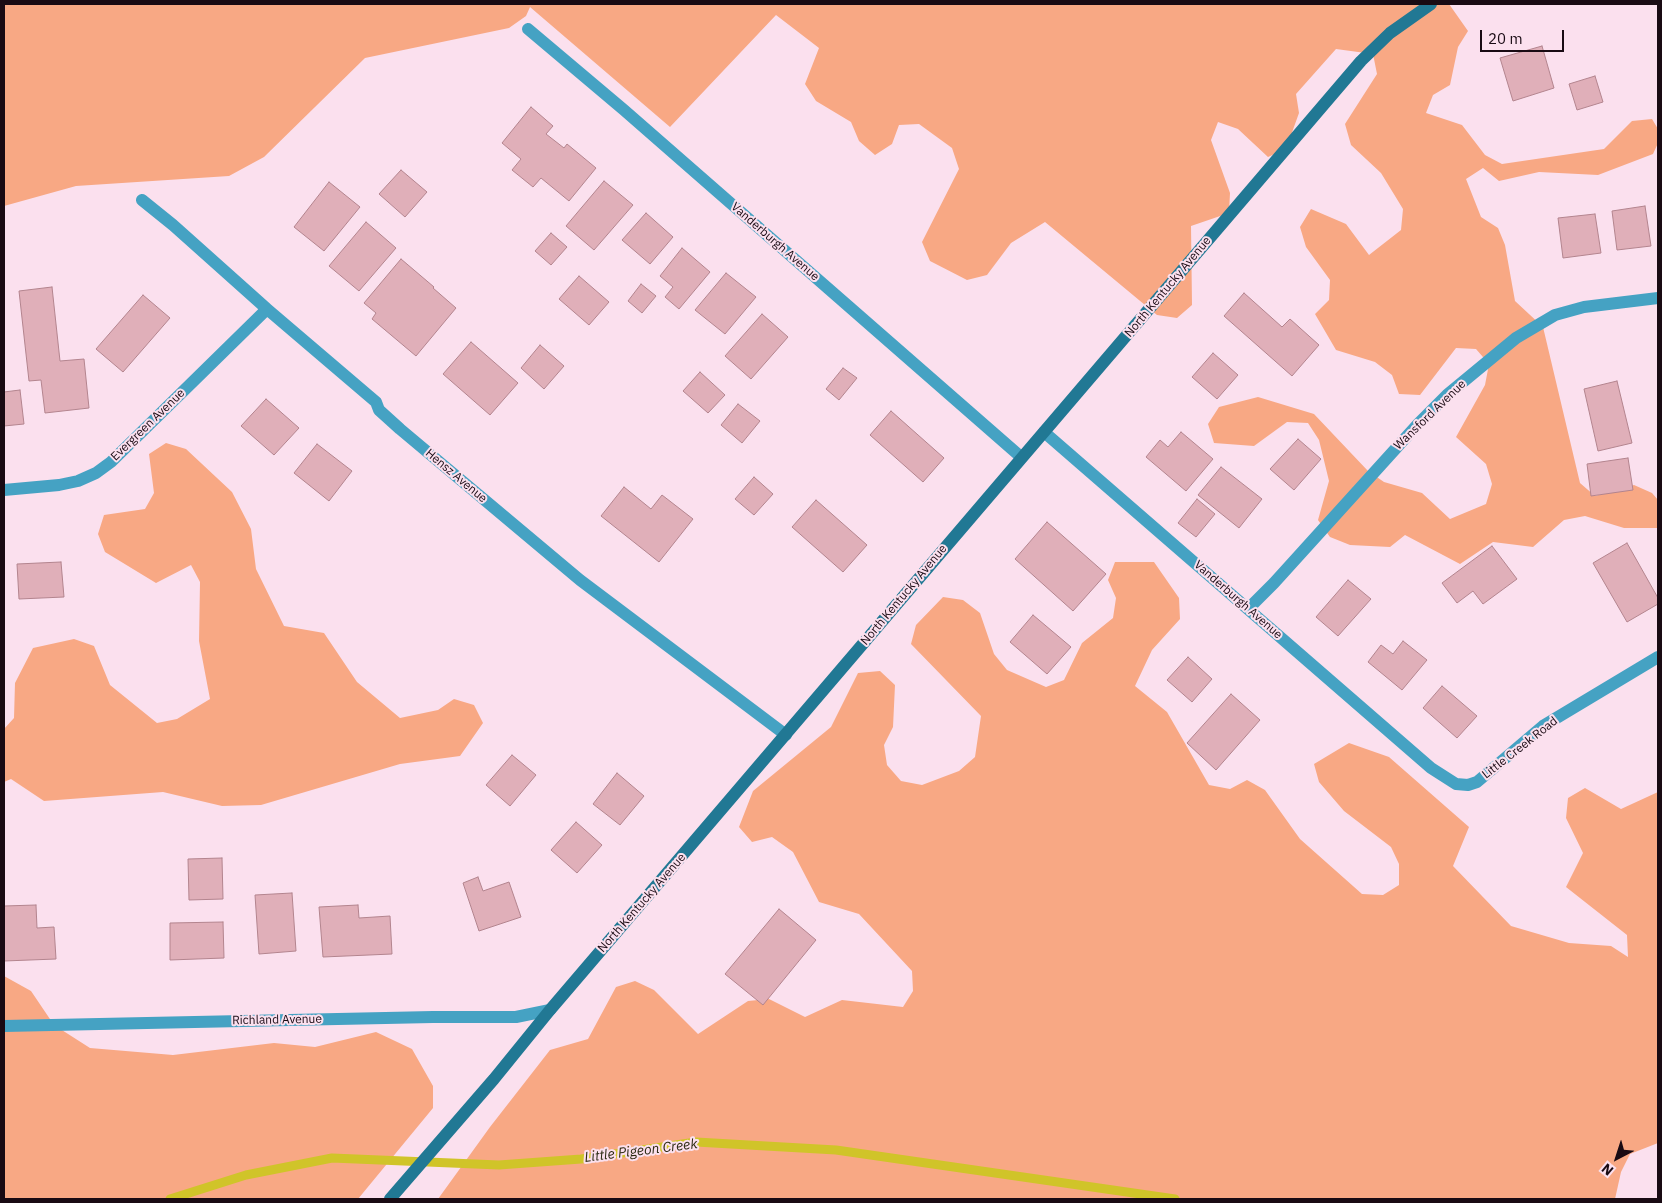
<!DOCTYPE html>
<style>
body{margin:0}
#map{position:relative;width:1662px;height:1203px;overflow:hidden;background:#fbe0ee;font-family:"IBM Plex Sans",sans-serif}
canvas{display:block}
.frame{position:absolute;inset:0;border:5px solid #190a13;pointer-events:none}
.north{position:absolute;left:1592px;top:1133px;width:50px;height:50px;-webkit-text-stroke:4px #fbe0ee;paint-order:stroke;rotate:220deg;font-size:14px;font-weight:700;line-height:20px;text-align:center;color:#190a13}
.north::after{content:'';display:block;margin:auto;width:18px;height:22px;background:#190a13;clip-path:polygon(50% 0,100% 100%,50% 72%,0 100%)}
.scale{position:absolute;left:1480px;top:30px;width:84px;height:22px;box-sizing:border-box;border:2px solid #190a13;border-top:0;padding-left:6px;font-size:15px;line-height:18px;white-space:nowrap;color:#190a13;-webkit-text-stroke:4px #fbe0ee;paint-order:stroke}
</style>
<div id="map">
<canvas width="1662" height="1203"></canvas>
<div class="frame"></div>
<div class="north">N</div>
<div class="scale">20 m</div>
</div>
<script>
const ctx = document.querySelector('canvas').getContext('2d');
ctx.lineJoin = 'round';
function fillPath(path, color) { ctx.fillStyle = color; ctx.fill(path, 'evenodd'); }
const toPath = rows => new Path2D(rows.map(r => 'M' + r).join(''));
function stroke(path, color, width, dash) { ctx.strokeStyle = color; ctx.lineWidth = width; ctx.lineCap = dash ? 'butt' : 'round'; ctx.setLineDash(dash || []); ctx.stroke(path); }
function write(font, color, halo, rows, align = 'center') {
  ctx.font = font + ' "IBM Plex Sans",sans-serif'; ctx.lineWidth = 4; ctx.setLineDash([]); ctx.textBaseline = 'middle'; ctx.strokeStyle = halo; ctx.fillStyle = color; for (const [text, x, y, turn = 0] of rows) {
    ctx.save(); ctx.translate(x, y); ctx.rotate((+turn || 0) * Math.PI / 180); ctx.textAlign = isNaN(turn) ? turn : align; if (halo) ctx.strokeText(text, 0, 0); ctx.fillText(text, 0, 0); ctx.restore();
  }
}
fillPath(toPath([
 [4,4,1449,4,1468,31,1458,47,1450,85,1433,95,1426,113,1462,125,1485,155,1502,164,1604,149,1632,121,1652,119,1658,129,1658,143,1653,154,1598,175,1539,172,1499,181,1483,168,1466,179,1481,217,1498,228,1505,245,1515,301,1543,327,1580,483,1595,496,1634,485,1652,493,1658,500,1658,528,1624,528,1585,516,1564,520,1533,547,1493,542,1460,564,1405,535,1390,547,1350,545,1330,537,1318,520,1329,481,1319,440,1308,423,1287,422,1254,446,1214,443,1208,424,1219,407,1258,397,1314,414,1368,471,1384,482,1422,493,1450,519,1486,504,1492,484,1486,464,1456,437,1485,385,1489,364,1476,349,1456,348,1420,395,1399,394,1392,375,1375,362,1336,350,1315,314,1329,300,1330,280,1306,247,1300,227,1311,209,1346,224,1369,255,1401,230,1403,209,1381,173,1351,145,1345,124,1377,74,1373,54,1336,49,1296,94,1299,113,1286,149,1268,157,1238,129,1218,122,1211,140,1230,193,1229,213,1191,226,1192,305,1177,318,1157,315,1045,222,1011,243,987,275,967,280,930,261,922,242,959,169,952,148,919,124,899,125,892,144,875,155,859,141,851,122,816,101,805,84,819,48,776,15,670,127,530,7,526,16,509,28,365,58,264,157,229,176,76,186,4,206],
 [166,443,186,449,232,492,251,529,256,569,284,626,324,633,357,682,400,718,438,710,454,699,474,705,483,723,460,756,400,764,261,805,222,806,163,792,44,801,11,779,4,782,4,729,14,718,15,683,33,648,74,639,94,646,110,685,157,723,177,719,210,699,199,641,200,582,191,565,156,583,105,552,98,534,104,515,145,509,154,493,149,454],
 [1115,562,1154,562,1179,598,1180,619,1152,650,1135,686,1167,712,1209,785,1230,789,1247,780,1265,790,1300,839,1362,894,1383,895,1399,885,1399,864,1391,847,1344,811,1319,782,1314,764,1349,743,1389,757,1469,827,1453,866,1511,926,1569,943,1611,946,1628,957,1627,935,1566,887,1583,853,1566,818,1568,798,1585,788,1621,809,1658,792,1658,1143,1630,1154,1621,1172,1615,1199,438,1199,490,1127,550,1050,588,1039,616,987,635,981,654,990,698,1034,748,1001,769,999,805,1017,842,1000,903,1007,913,991,912,971,859,914,819,902,793,852,772,837,752,842,739,827,753,791,831,727,858,673,880,671,895,685,893,727,884,745,887,765,901,781,922,785,959,771,975,757,981,716,911,644,916,625,943,597,963,600,980,613,994,654,1007,670,1046,687,1064,680,1082,643,1113,618,1116,598,1108,580],
 [4,976,31,991,54,1025,90,1048,173,1055,274,1043,315,1047,376,1032,412,1049,433,1086,433,1108,358,1199,4,1199]
]), '#f8a884');
stroke(toPath([
 [170,1199,246,1175,332,1158,499,1165,581,1159,696,1142,836,1150,1175,1199]
]), '#d0c429', 9);
const building = toPath([
 [1542,46,1554,88,1513,101,1500,58,1542,46],
 [1595,76,1603,102,1577,110,1569,84,1595,76],
 [531,107,553,126,546,134,564,148,567,144,596,168,569,201,541,178,533,187,512,170,521,159,502,143,531,107],
 [401,170,427,192,405,217,379,194,401,170],
 [604,181,633,205,594,250,566,226,604,181],
 [329,182,360,207,324,251,294,227,329,182],
 [1645,206,1651,246,1617,250,1612,211,1645,206],
 [646,213,673,237,650,264,622,240,646,213],
 [1595,214,1601,253,1563,258,1558,218,1595,214],
 [366,222,396,248,359,291,329,266,366,222],
 [551,233,567,247,551,265,535,251,551,233],
 [682,248,710,272,679,309,665,297,673,287,660,276,682,248],
 [401,259,434,287,433,288,456,308,416,356,372,319,376,313,364,303,401,259],
 [726,273,756,297,725,334,695,310,726,273],
 [579,276,609,302,589,325,559,299,579,276],
 [641,284,656,296,642,313,628,301,641,284],
 [52,287,60,361,84,359,89,408,45,413,41,380,29,381,19,291,52,287],
 [1244,293,1282,327,1290,319,1319,345,1292,376,1224,316,1244,293],
 [143,295,170,318,123,372,96,349,143,295],
 [762,314,788,337,751,379,725,356,762,314],
 [471,342,518,383,490,415,443,374,471,342],
 [540,345,564,366,544,389,521,368,540,345],
 [1213,353,1238,375,1217,399,1192,377,1213,353],
 [843,368,857,378,839,400,826,389,843,368],
 [700,372,725,395,708,413,683,391,700,372],
 [1617,381,1632,443,1598,451,1584,389,1617,381],
 [20,390,24,424,4,426,4,392,20,390],
 [266,399,299,428,274,455,241,426,266,399],
 [738,404,760,421,742,443,721,425,738,404],
 [891,411,944,458,923,482,870,435,891,411],
 [1181,432,1213,459,1186,491,1146,457,1160,440,1168,447,1181,432],
 [1298,439,1321,459,1294,490,1270,469,1298,439],
 [317,444,352,471,329,501,294,473,317,444],
 [1628,458,1633,490,1591,496,1587,464,1628,458],
 [1221,467,1262,499,1239,528,1198,495,1221,467],
 [754,477,773,494,754,515,735,499,754,477],
 [624,487,651,509,662,495,693,519,659,562,601,516,624,487],
 [1197,499,1215,514,1196,537,1178,523,1197,499],
 [816,500,867,545,843,572,792,527,816,500],
 [1047,522,1106,574,1073,611,1015,559,1047,522],
 [1627,543,1658,598,1658,604,1627,622,1593,563,1627,543],
 [1492,546,1517,579,1483,604,1473,591,1457,603,1442,583,1492,546],
 [61,562,64,597,19,599,17,564,61,562],
 [1348,580,1371,599,1338,636,1316,617,1348,580],
 [1033,615,1071,647,1047,674,1010,642,1033,615],
 [1403,641,1427,660,1402,690,1368,662,1381,645,1393,654,1403,641],
 [1188,657,1212,679,1192,702,1167,680,1188,657],
 [1442,686,1477,716,1457,738,1423,708,1442,686],
 [1231,694,1260,720,1216,770,1187,743,1231,694],
 [512,755,536,775,510,806,486,785,512,755],
 [617,773,644,796,620,825,593,804,617,773],
 [576,822,602,845,577,873,551,850,576,822],
 [222,858,223,899,189,900,188,859,222,858],
 [478,877,483,891,509,882,521,917,479,931,463,883,478,877],
 [292,893,296,951,259,954,255,895,292,893],
 [36,905,37,928,54,927,56,959,4,961,4,906,36,905],
 [358,905,359,918,390,916,392,954,323,957,319,907,358,905],
 [779,909,816,940,763,1005,725,974,779,909],
 [223,922,224,958,170,960,170,923,223,922]
]);
fillPath(building, '#e0afb9');
stroke(building, '#b3848e', 1);
stroke(toPath([
 [528,29,624,110,1021,457],
 [142,200,173,225,267,309,376,402,379,410,400,429,580,580,786,735],
 [1044,432,1431,768,1456,784,1468,785,1477,782,1543,726,1658,657],
 [4,490,59,485,78,481,96,473,111,462,267,309],
 [1248,609,1274,583,1418,424,1447,395,1516,338,1555,315,1584,307,1658,298],
 [4,1026,433,1017,516,1017,550,1010]
]), '#45a2c3', 12);
stroke(toPath([
 [390,1199,494,1079,550,1010,1361,61,1390,33,1431,4]
]), '#217894', 12);
write('12px', '#190a13', '#fbe0ee', [
 ["Vanderburgh Avenue",775,242,41],
 ["North Kentucky Avenue",1168,287,-50],
 ["Wansford Avenue",1430,415,-44],
 ["Evergreen Avenue",148,425,-44],
 ["Hensz Avenue",456,476,40],
 ["North Kentucky Avenue",904,595,-50],
 ["Vanderburgh Avenue",1238,600,41],
 ["Little Creek Road",1520,748,-38],
 ["North Kentucky Avenue",642,903,-49],
 ["Richland Avenue",277,1020,-1]
]);
write('italic 14px', '#2c2a13', '#fbe0ee', [
 ["Little Pigeon Creek",641,1151,-7]
]);
</script>
